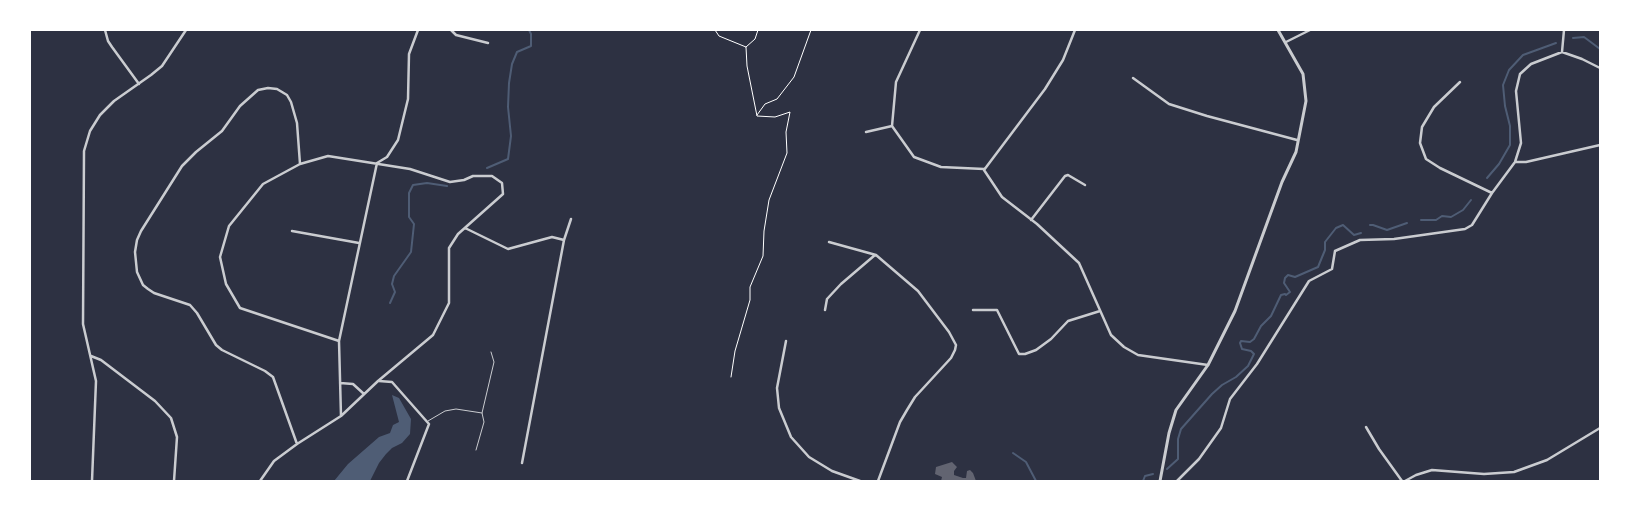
<!DOCTYPE html>
<style>
body{margin:0}
#map{position:relative;width:1630px;height:511px;overflow:hidden;background:#2d3142;font-family:Inter,sans-serif}
canvas{display:block}
.frame{position:absolute;inset:0;border:31px solid #fff;pointer-events:none}
</style>
<div id="map">
<canvas width="1630" height="511"></canvas>
<div class="frame"></div>
</div>
<script>
const ctx = document.querySelector('canvas').getContext('2d');
ctx.lineJoin = 'round';
function fillPath(path, color) { ctx.fillStyle = color; ctx.fill(path, 'evenodd'); }
const toPath = rows => new Path2D(rows.map(r => 'M' + r).join(''));
function stroke(path, color, width, dash) { ctx.strokeStyle = color; ctx.lineWidth = width; ctx.lineCap = dash ? 'butt' : 'round'; ctx.setLineDash(dash || []); ctx.stroke(path); }
fillPath(toPath([
 [392,395,399,398,411,419,410,434,402,443,392,448,386,454,379,463,370,481,334,481,348,464,379,437,390,433,393,425,399,422]
]), '#4f5d75');
stroke(toPath([
 [1573,38,1584,37,1600,49],
 [487,168,508,159,511,136,508,107,509,83,512,64,517,52,531,46,531,34,529,30],
 [1487,178,1499,164,1510,145,1510,126,1505,106,1503,85,1509,70,1523,55,1556,43],
 [1421,220,1436,220,1442,216,1451,217,1463,210,1471,200],
 [1370,225,1373,225,1387,230,1407,223],
 [390,303,395,292,392,284,394,276,411,252,414,224,409,217,409,193,413,185,427,183,447,186],
 [1013,453,1026,462,1036,481],
 [1167,469,1178,459,1178,439,1181,429,1212,394,1222,385,1236,377,1248,366,1254,354,1251,351,1242,349,1240,343,1241,341,1250,342,1254,339,1261,326,1271,316,1281,295,1285,294,1286,295,1290,292,1284,283,1285,278,1288,275,1295,277,1318,267,1325,250,1325,242,1336,228,1343,225,1354,235,1361,233],
 [1143,481,1145,476,1153,474]
]), '#4f5d75', 2);
fillPath(toPath([
 [952,462,957,467,954,471,954,475,963,478,966,478,967,471,970,470,973,473,976,481,941,481,942,477,935,474,936,467]
]), '#626471');
stroke(toPath([
 [715,30,719,36,746,47,747,66,757,116,775,117,790,112,786,132,787,153,769,200,764,231,763,256,750,287,750,300,735,351,731,377],
 [746,47,755,39,758,30],
 [757,115,765,104,777,99,794,77,811,30]
]), '#fff', 1);
stroke(toPath([
 [428,421,445,411,456,409,482,413],
 [476,450,484,422,482,413,494,362,491,352]
]), '#caccd0', 1);
stroke(toPath([
 [105,30,108,41,112,47,139,84],
 [451,30,456,35,488,43],
 [920,30,896,82,892,126,914,157,941,167,984,169],
 [1075,30,1063,60,1045,89,984,170,1002,197,1037,224,1079,263,1111,335,1124,347,1138,355,1208,365],
 [1286,42,1310,30],
 [1562,52,1564,30],
 [1133,78,1169,104,1207,116,1297,140],
 [1460,82,1434,107,1422,127,1420,143,1426,159,1440,168,1492,193],
 [866,132,892,126],
 [1516,162,1526,162,1600,145],
 [1031,220,1065,176,1068,175,1085,185],
 [465,228,508,249,552,237,564,240],
 [292,231,359,243],
 [829,242,876,255,918,291,949,332,956,345,955,350,951,358,915,397,907,410,900,422,878,481],
 [825,310,827,299,841,284,875,255],
 [973,310,997,310,1019,354,1025,354,1036,350,1051,339,1068,321,1100,311],
 [786,341,777,388,779,408,791,437,809,457,832,471,860,481],
 [91,356,101,360,155,401,171,418,177,437,174,481],
 [379,381,392,382,429,424,407,481],
 [340,383,353,384,364,394],
 [341,416,339,341,377,163,387,157,398,140,408,99,409,54,418,30],
 [1366,427,1379,449,1402,481],
 [297,444,273,377,265,371,222,350,216,345,197,313,190,305,154,293,148,289,143,285,137,272,135,252,137,240,141,231,182,166,196,152,222,131,240,106,258,90,268,88,277,89,287,95,291,102,297,123,300,164],
 [522,463,564,240,571,219],
 [92,481,96,381,83,324,84,151,90,131,100,115,114,101,151,75,162,66,186,30],
 [260,481,274,461,297,444,341,416,378,381,433,335,449,303,449,248,458,234,503,194,502,183,492,176,473,176,464,180,450,182,410,169,328,156,300,164,263,184,229,226,220,257,226,284,240,308,339,341],
 [1177,481,1199,459,1221,428,1230,399,1257,364,1309,281,1332,269,1335,251,1360,240,1394,239,1465,229,1472,225,1492,193,1515,162,1521,143,1516,91,1520,74,1531,64,1562,52,1582,59,1600,68],
 [1405,481,1416,475,1432,470,1484,474,1514,472,1547,460,1600,428]
]), '#caccd0', 2.5);
stroke(toPath([
 [1160,481,1169,433,1176,410,1208,365,1235,311,1282,182,1296,152,1306,101,1303,74,1278,30]
]), '#caccd0', 3);
</script>
